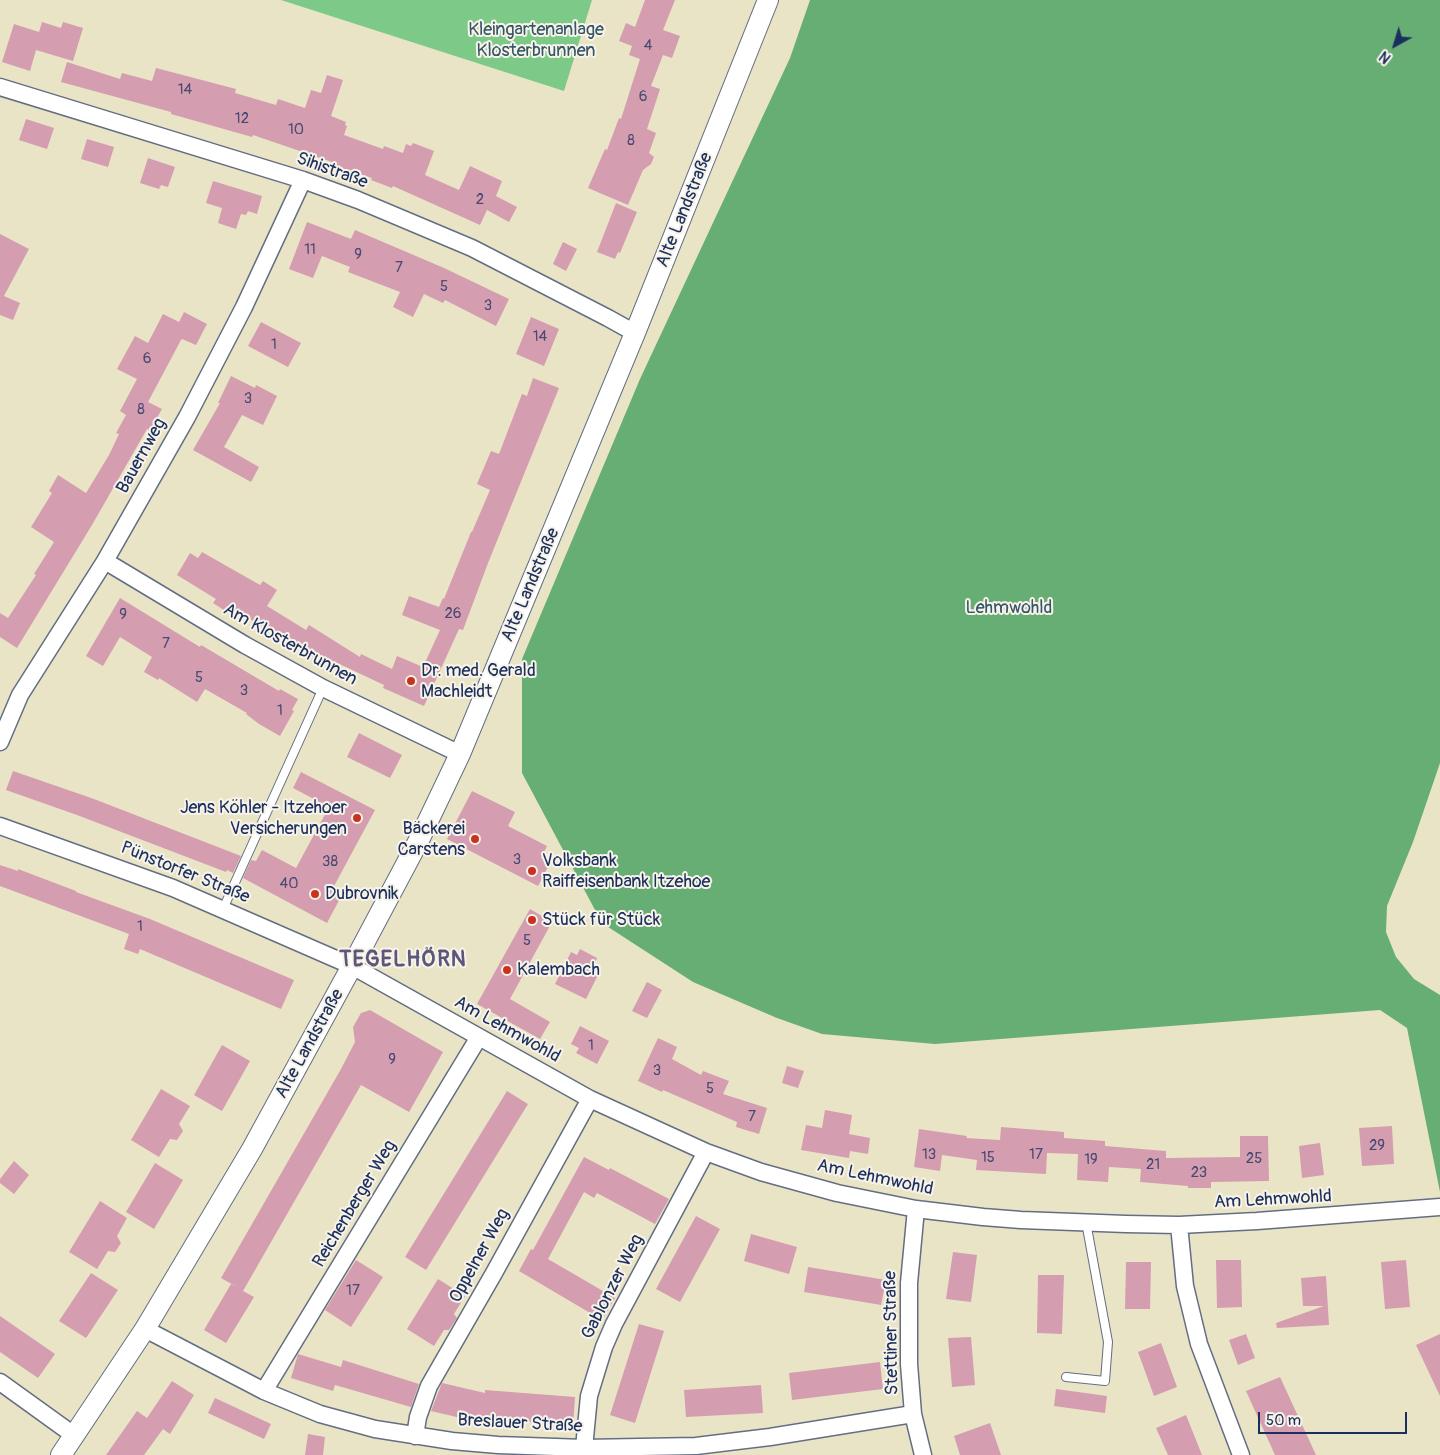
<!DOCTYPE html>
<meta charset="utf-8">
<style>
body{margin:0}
#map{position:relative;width:1440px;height:1455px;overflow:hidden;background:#eae4c6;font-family:Pangolin,sans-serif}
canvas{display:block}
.north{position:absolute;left:1370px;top:20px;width:50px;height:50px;-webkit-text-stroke:4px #f7f3e8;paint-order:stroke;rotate:219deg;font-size:14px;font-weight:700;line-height:20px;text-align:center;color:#1b2f5e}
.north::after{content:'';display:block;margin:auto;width:18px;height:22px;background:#1b2f5e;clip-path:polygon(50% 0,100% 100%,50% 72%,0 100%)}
.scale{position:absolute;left:1258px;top:1412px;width:149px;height:22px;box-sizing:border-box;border:2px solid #1b2f5e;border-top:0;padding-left:6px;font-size:15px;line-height:18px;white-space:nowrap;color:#1b2f5e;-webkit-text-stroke:4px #f7f3e8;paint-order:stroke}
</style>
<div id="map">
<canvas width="1440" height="1455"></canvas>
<div class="north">N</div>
<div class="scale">50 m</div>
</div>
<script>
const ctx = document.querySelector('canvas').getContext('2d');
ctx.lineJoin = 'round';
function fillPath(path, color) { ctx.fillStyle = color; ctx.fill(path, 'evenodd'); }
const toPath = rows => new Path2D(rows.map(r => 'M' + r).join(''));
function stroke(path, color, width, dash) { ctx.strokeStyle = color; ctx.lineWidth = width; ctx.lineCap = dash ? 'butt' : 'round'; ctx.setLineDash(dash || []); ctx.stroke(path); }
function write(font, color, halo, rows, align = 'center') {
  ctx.font = font + ' Pangolin,sans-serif'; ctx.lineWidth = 4; ctx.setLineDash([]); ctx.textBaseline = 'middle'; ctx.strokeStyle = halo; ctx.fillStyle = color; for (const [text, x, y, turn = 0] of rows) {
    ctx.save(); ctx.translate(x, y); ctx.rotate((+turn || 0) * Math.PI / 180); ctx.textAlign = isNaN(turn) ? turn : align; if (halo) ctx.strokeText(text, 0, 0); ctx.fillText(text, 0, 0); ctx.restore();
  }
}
fillPath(toPath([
 [281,0,592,0,564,91]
]), '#7dca88');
fillPath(toPath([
 [810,0,1440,0,1440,763,1413,842,1387,906,1386,932,1396,957,1414,979,1440,995,1440,1192,1407,1028,1380,1010,935,1044,822,1034,777,1018,693,982,602,923,522,773,522,659,640,379,790,58]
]), '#66ae74');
fillPath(toPath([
 [645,0,675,0,663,30,680,36,672,58,663,55,651,86,660,89,647,129,656,133,649,153,654,157,651,164,643,170,628,205,588,188,605,149,607,150,619,118,621,119,640,59,629,55,632,46,619,41,626,23,635,27],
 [42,22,61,28,63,22,83,28,73,61,36,50,30,71,2,62,14,24,39,32],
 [67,62,120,79,122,73,152,81,156,68,236,89,235,93,276,105,278,99,305,108,311,90,321,93,327,75,343,80,331,116,346,122,345,125,347,126,344,135,383,149,384,146,403,153,406,144,411,146,413,143,434,151,425,175,459,190,470,166,502,181,496,196,517,207,509,222,487,210,480,225,393,186,392,188,371,180,372,178,331,165,332,162,253,135,252,137,171,114,171,112,61,82],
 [26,119,54,128,47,149,19,140],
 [87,139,114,147,108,167,81,159],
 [148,158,175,167,168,187,161,185,159,189,140,183],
 [213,181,262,196,257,214,248,211,246,215,241,214,236,229,218,223,222,208,206,203],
 [616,203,637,212,620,253,618,252,615,259,597,252],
 [307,222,351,239,355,230,444,268,509,299,496,326,445,300,443,303,424,294,413,317,393,307,400,292,348,272,350,267,322,256,313,278,289,269],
 [0,234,29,249,4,296,20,303,13,320,0,315],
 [563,242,577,249,566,271,553,264],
 [184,312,207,324,196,345,182,339,181,340,148,402,162,409,150,430,147,429,92,525,17,648,0,637,0,613,8,618,36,575,34,574,54,542,31,527,52,493,49,491,58,475,86,493,109,455,119,434,116,433,126,415,120,411,137,379,117,369,135,336,148,343,163,314,179,322],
 [531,317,559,329,544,366,516,354],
 [261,322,301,343,288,367,248,346],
 [231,376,255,388,256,385,277,396,263,425,242,415,224,447,259,467,251,482,193,450,220,403,218,403],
 [533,378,559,388,488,563,463,630,459,629,424,706,383,688,384,685,331,660,310,657,311,653,278,632,276,635,230,607,227,612,213,603,216,599,177,575,190,553,198,558,202,552,260,585,263,581,277,590,267,606,306,630,309,625,360,657,361,654,392,669,397,656,423,667,440,630,402,615,409,596,439,607,443,598,444,599,471,532,472,532,490,490,477,484,491,451,499,454,522,394,527,396],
 [120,598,200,647,201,645,279,691,280,689,298,699,292,710,294,711,280,736,259,724,246,714,247,713,205,689,197,702,159,678,158,680,144,672,152,657,120,637,103,666,86,656],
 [359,733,402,755,390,778,347,757],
 [13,771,94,799,241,856,233,873,227,870,226,872,77,815,6,790],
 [301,772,375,810,333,888,343,893,327,923,243,878,251,860,256,861,262,850,296,868,329,807,293,788],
 [472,791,515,812,508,826,547,846,541,858,550,863,538,886,447,839],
 [0,865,18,871,18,869,76,891,76,892,150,919,294,980,281,1009,140,949,138,954,124,949,129,934,0,886],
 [530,909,552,922,510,999,550,1022,540,1039,477,1004],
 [580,949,597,958,594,965,601,969,586,999,555,984,571,952,577,955],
 [647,982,662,990,647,1018,632,1011],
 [370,1010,443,1052,409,1112,361,1085,243,1291,254,1297,226,1343,204,1330,231,1284,237,1287,221,1278,341,1069,355,1042,353,1027,361,1013],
 [580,1026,609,1041,597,1064,576,1053,579,1048,571,1044],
 [658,1038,677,1047,672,1059,701,1075,703,1071,729,1081,723,1094,767,1108,759,1134,736,1127,737,1122,663,1090,662,1092,638,1081],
 [222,1045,250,1061,222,1111,194,1095],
 [787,1066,804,1071,798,1088,782,1083],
 [161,1089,190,1106,179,1124,183,1131,177,1140,170,1139,159,1157,131,1140],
 [507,1091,528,1104,426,1270,405,1257],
 [825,1110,852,1115,849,1134,870,1138,868,1154,850,1151,849,1158,801,1150,806,1125,822,1128],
 [1392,1126,1394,1164,1362,1166,1359,1128],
 [1001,1127,1064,1132,1064,1138,1105,1141,1105,1146,1166,1151,1166,1158,1240,1157,1240,1136,1268,1136,1269,1181,1211,1182,1211,1188,1188,1188,1188,1186,1140,1182,1141,1169,1109,1167,1108,1182,1077,1180,1078,1154,1047,1153,1046,1174,976,1170,977,1160,942,1155,940,1171,914,1167,919,1129,967,1136,966,1138,1000,1140],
 [1320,1143,1324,1175,1302,1178,1299,1146],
 [584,1157,609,1170,610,1168,669,1199,655,1224,597,1193,594,1198,584,1192,548,1259,615,1298,602,1320,519,1271,531,1249,533,1250],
 [14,1161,29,1175,14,1194,0,1183,0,1179],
 [155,1163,183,1180,154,1229,126,1212],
 [100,1201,127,1218,117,1236,121,1243,115,1252,108,1251,97,1269,69,1252],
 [696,1216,720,1229,680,1302,656,1289],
 [751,1234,797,1247,789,1274,744,1261],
 [953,1252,977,1255,971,1302,946,1299],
 [356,1260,383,1277,351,1327,325,1310],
 [1216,1260,1241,1260,1242,1307,1217,1308],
 [1406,1260,1410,1307,1385,1309,1381,1262],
 [1126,1262,1151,1262,1150,1309,1125,1309],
 [808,1267,886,1280,881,1305,804,1292],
 [91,1273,118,1290,86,1338,59,1321],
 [1038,1275,1064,1275,1062,1334,1037,1333],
 [1326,1276,1329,1325,1277,1328,1276,1323,1324,1306,1303,1306,1301,1278],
 [438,1279,465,1296,454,1314,457,1318,449,1330,444,1330,434,1346,407,1329],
 [0,1316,55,1354,38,1378,0,1352],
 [639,1324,664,1331,635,1423,610,1415],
 [1246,1334,1255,1358,1238,1365,1229,1340],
 [1440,1334,1440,1396,1416,1345],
 [971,1337,975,1385,952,1387,948,1338],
 [1161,1343,1177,1387,1154,1396,1138,1352],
 [298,1354,341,1367,343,1360,419,1384,411,1407,335,1385,333,1391,291,1378],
 [880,1362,883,1389,792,1400,789,1373],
 [1280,1377,1316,1455,1275,1455,1246,1391],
 [172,1381,194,1395,170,1434,163,1429,144,1455,106,1455,137,1411,147,1418],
 [442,1383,485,1393,485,1390,575,1397,573,1426,479,1417,478,1422,431,1411],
 [761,1385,763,1413,686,1417,684,1390],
 [1056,1389,1107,1396,1105,1413,1054,1406],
 [215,1398,271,1424,264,1439,208,1413],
 [1186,1415,1202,1455,1168,1455,1156,1428],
 [990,1423,1001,1455,960,1455,954,1436],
 [308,1434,325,1437,323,1455,305,1455]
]), '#d49db0');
const service = toPath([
 [223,909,323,688],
 [1066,1377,1105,1381,1108,1342,1086,1222]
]);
const minor = toPath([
 [0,87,303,180,358,200,472,248,608,318,635,333],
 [105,561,245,645,323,688,460,754],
 [0,742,20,695,105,561,187,417,244,307,303,180],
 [0,826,173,888,352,966,590,1099,706,1152,761,1172,837,1193,916,1209,983,1217,1021,1220,1126,1224,1179,1225,1257,1221,1440,1207],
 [916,1209,909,1283,909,1364,913,1414,923,1455],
 [1179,1225,1185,1286,1199,1344,1241,1455],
 [145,1329,264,1391,320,1414,375,1429,452,1441,498,1445,584,1448,696,1446,770,1437,913,1414],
 [0,1382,75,1436],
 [264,1391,479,1037],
 [415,1436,418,1417,429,1386,494,1273,590,1099],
 [584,1448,589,1396,604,1347,614,1324,706,1152]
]);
const tertiary = toPath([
 [61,1455,145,1329,252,1149,352,966,419,840,460,754,635,333,768,0]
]);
stroke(service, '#636e82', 10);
stroke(minor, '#636e82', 19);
stroke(tertiary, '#636e82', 22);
stroke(service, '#fff', 8);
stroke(minor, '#fff', 16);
stroke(tertiary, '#fff', 20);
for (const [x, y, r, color] of [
 [411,681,5,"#c8321e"],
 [357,818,5,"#c8321e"],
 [475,839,5,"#c8321e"],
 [532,871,5,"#c8321e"],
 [315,894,5,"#c8321e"],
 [532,920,5,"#c8321e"],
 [507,970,5,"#c8321e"]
]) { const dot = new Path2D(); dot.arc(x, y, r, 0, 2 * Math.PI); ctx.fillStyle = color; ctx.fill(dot); stroke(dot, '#f7f3e8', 2); }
write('15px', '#494a72', null, [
 ["4",648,46],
 ["14",185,90],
 ["6",643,97],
 ["12",242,119],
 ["10",296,130],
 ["8",631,141],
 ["2",480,200],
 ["11",310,250],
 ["9",358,255],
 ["7",399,268],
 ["5",444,287],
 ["3",488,306],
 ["14",540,337],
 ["1",274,345],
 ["6",147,359],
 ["3",248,399],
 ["8",141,410],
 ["26",453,614],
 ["9",123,615],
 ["7",166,644],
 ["5",199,678],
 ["3",244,691],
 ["1",280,711],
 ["3",517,860],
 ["38",330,862],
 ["40",289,884],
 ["1",140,927],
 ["5",527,941],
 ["1",591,1046],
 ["9",392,1060],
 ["3",657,1071],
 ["5",710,1089],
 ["7",752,1117],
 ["29",1377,1146],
 ["13",929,1155],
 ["17",1036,1155],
 ["15",988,1158],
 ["25",1254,1159],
 ["19",1091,1160],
 ["21",1153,1165],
 ["23",1199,1173],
 ["17",353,1291]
]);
write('18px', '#345668', '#f7f3e8', [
 ["Kleingartenanlage",536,30],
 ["Klosterbrunnen",536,51],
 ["Lehmwohld",1009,608]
]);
write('18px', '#1b2f5e', '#f7f3e8', [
 ["Sihistraße",332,171,20],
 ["Alte Landstraße",685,210,-68],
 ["Bauernweg",142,456,-61],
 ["Alte Landstraße",531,585,-67],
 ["Am Klosterbrunnen",290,645,29],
 ["Pünstorfer Straße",185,873,22],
 ["Am Lehmwohld",507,1030,29],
 ["Alte Landstraße",310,1044,-61],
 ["Am Lehmwohld",875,1178,12],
 ["Am Lehmwohld",1273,1200,-3],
 ["Reichenberger Weg",355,1204,-59],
 ["Oppelner Weg",480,1256,-61],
 ["Gablonzer Weg",613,1287,-63],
 ["Stettiner Straße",892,1333,-91],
 ["Breslauer Straße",520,1424,3]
]);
write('18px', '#1b2f5e', '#f7f3e8', [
 ["Dr. med. Gerald",421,671],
 ["Machleidt",421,692],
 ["Jens Köhler - Itzehoer",347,808,"right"],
 ["Versicherungen",347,829,"right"],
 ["Bäckerei",465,829,"right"],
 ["Carstens",465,850,"right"],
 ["Volksbank",542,861],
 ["Raiffeisenbank Itzehoe",542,882],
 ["Dubrovnik",325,894],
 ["Stück für Stück",542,920],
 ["Kalembach",517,970]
], 'left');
ctx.letterSpacing = '1px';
write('bold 22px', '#5c567b', '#f7f3e8', [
 ["TEGELHÖRN",403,960]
]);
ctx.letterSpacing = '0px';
</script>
